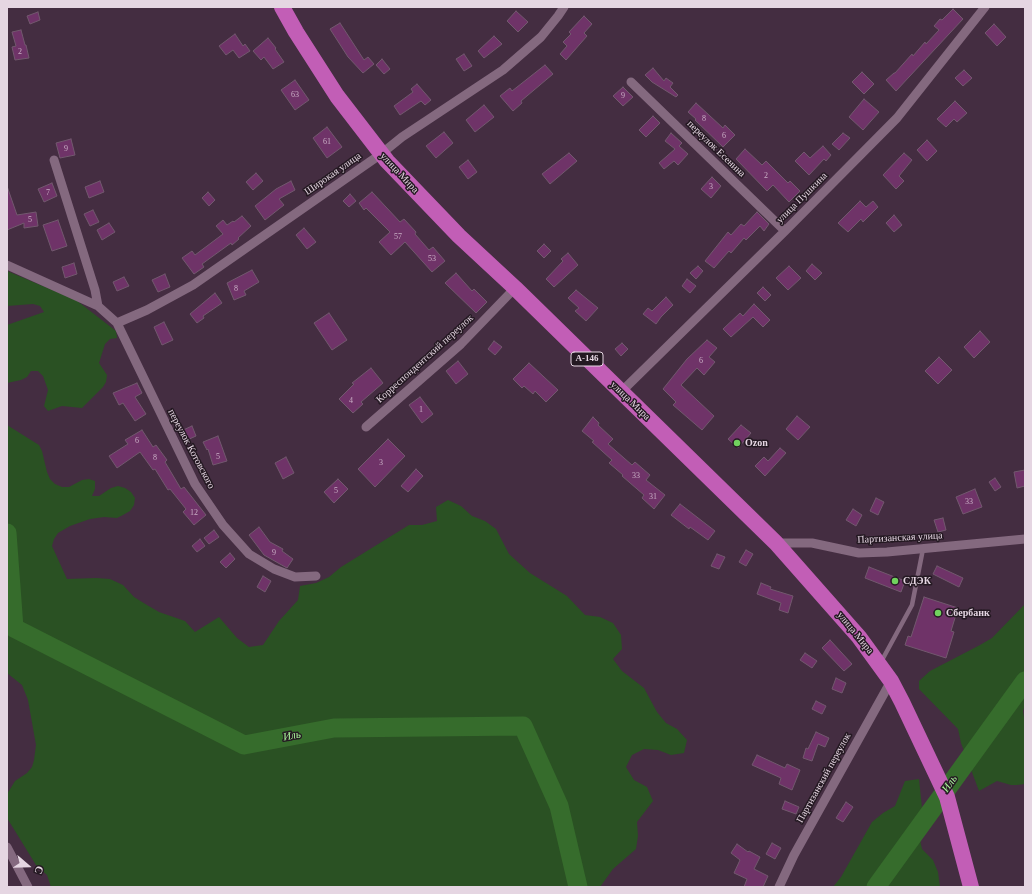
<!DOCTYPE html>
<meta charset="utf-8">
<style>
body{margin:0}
#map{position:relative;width:1032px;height:894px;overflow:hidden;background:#442d41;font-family:"Times New Roman",serif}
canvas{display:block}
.frame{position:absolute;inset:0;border:8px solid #e5d6e2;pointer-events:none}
.north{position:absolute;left:8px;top:846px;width:40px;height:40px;-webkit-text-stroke:3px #241922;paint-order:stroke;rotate:110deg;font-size:11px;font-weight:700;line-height:16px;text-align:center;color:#e5d6e2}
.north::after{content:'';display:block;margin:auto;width:14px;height:18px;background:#e5d6e2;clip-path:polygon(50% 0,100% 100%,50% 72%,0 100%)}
</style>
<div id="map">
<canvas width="1032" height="894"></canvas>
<div class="frame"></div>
<div class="north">С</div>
</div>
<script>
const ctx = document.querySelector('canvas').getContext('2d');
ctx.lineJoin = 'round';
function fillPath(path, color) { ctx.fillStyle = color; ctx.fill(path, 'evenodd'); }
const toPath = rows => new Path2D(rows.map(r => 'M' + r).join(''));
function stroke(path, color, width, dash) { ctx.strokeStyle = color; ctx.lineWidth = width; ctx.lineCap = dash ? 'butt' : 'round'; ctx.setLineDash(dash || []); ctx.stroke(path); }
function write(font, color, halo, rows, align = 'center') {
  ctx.font = font + ' "Times New Roman",serif'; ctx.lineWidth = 3; ctx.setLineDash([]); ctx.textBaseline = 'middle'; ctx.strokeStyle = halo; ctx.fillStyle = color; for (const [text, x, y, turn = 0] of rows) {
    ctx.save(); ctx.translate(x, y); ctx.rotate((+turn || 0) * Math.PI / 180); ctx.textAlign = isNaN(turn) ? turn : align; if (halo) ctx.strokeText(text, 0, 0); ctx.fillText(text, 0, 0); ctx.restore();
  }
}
fillPath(toPath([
 [7,271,76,300,116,331,117,338,110,339,105,344,99,363,107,375,106,382,103,387,82,408,62,406,48,411,44,406,48,390,43,376,38,371,31,371,27,377,21,380,7,383,7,325,44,312,40,306,33,304,7,306],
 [7,425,39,445,42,451,47,472,50,479,55,484,62,487,69,487,82,480,89,479,95,481,95,489,92,496,99,496,111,488,118,486,125,488,131,492,135,498,134,505,130,511,123,515,117,518,104,517,90,519,70,526,58,533,54,539,52,546,67,579,96,578,110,579,123,585,134,597,147,605,159,612,185,621,195,632,219,617,237,638,249,647,263,645,279,621,298,600,300,586,316,583,329,577,341,567,409,525,422,525,437,521,436,507,448,500,461,506,472,516,485,521,496,529,509,554,530,573,567,596,585,615,600,617,613,623,621,635,622,649,613,659,622,671,644,688,657,712,666,723,677,729,687,740,684,753,671,755,658,750,644,749,632,755,626,767,634,780,647,787,653,801,637,822,638,836,636,849,613,869,600,887,51,887,47,875,36,865,7,818,7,794,15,781,27,773,32,767,34,760,36,745,28,700,22,685,7,673],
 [1025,604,1025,705,1023,711,1025,723,1025,784,1017,785,1011,785,997,781,979,791,961,743,958,729,919,689,919,681,930,671,980,645,992,638],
 [919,779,922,808,920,821,919,835,922,849,933,860,938,872,940,887,833,887,841,877,872,822,883,813,895,806,905,781]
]), '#2a5123');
stroke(toPath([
 [7,533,14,628,244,745,334,728,523,726,559,806,578,887],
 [876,887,1025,681]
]), '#366c2c', 19);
const building = toPath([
 [953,9,963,19,896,91,886,80,894,73,895,73,912,54,913,56,925,42,926,44,939,30,934,26,940,19,942,20,953,9],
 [516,11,528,22,518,32,507,21,516,11],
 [38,12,40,20,30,24,27,16,38,12],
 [584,16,592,24,584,33,587,36,566,60,560,54,567,46,563,42,571,34,569,32,584,16],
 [340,23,364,60,368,57,374,64,363,73,348,57,330,29,340,23],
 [994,24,1006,37,997,46,985,33,994,24],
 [21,30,25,45,26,45,29,58,15,60,12,47,16,46,12,32,21,30],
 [235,34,243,46,245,44,250,51,239,58,233,50,226,55,219,46,235,34],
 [494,36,502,44,484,58,478,51,494,36],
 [268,38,276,48,275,49,284,62,273,69,264,57,261,60,253,51,268,38],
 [464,54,472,66,464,71,456,59,464,54],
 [382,59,390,69,384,74,376,65,382,59],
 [545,65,553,74,521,101,522,103,513,111,500,96,510,88,512,91,545,65],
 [653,68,664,81,666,78,673,83,670,87,678,95,676,97,652,82,645,75,653,68],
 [964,70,972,78,963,86,955,78,964,70],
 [862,72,874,84,864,94,852,82,862,72],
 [295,80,309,100,295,110,281,90,295,80],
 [417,84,431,100,425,105,421,101,400,115,394,106,413,92,411,89,417,84],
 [623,87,633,97,623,106,613,96,623,87],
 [864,99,879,112,863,130,849,117,864,99],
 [955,101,967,113,957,122,954,119,946,127,937,119,955,101],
 [696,103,723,128,725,125,735,135,723,147,695,120,696,119,688,112,696,103],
 [484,105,494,117,475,132,466,120,484,105],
 [653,116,660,123,646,137,639,130,653,116],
 [327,127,342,147,327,158,313,138,327,127],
 [444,132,453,143,436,158,426,146,444,132],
 [671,133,682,143,679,146,688,154,678,165,674,161,664,169,659,163,675,149,665,141,671,133],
 [843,133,850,138,839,150,832,144,843,133],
 [71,139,75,155,60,158,56,143,71,139],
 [927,140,937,151,927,161,917,150,927,140],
 [823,146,831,155,826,161,824,159,809,175,795,161,804,152,810,158,823,146],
 [745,149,762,165,766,161,788,183,790,181,800,191,789,202,773,185,767,191,736,159,745,149],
 [569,153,577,161,550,184,542,174,569,153],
 [904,153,912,160,899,176,904,181,896,189,883,175,904,153],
 [468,160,477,172,468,179,459,167,468,160],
 [256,173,263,181,253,190,246,182,256,173],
 [712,177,721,186,711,198,701,189,712,177],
 [100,181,104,192,89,198,85,187,100,181],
 [291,181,295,190,279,199,284,205,265,220,255,206,276,189,291,181],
 [52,183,57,196,44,202,38,189,52,183],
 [8,189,17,215,36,212,38,226,24,228,24,223,7,230,7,190,8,189],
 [208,192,215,200,209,206,202,198,208,192],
 [372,192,400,222,404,219,416,232,415,234,429,250,433,247,445,261,432,272,405,242,391,255,379,242,390,232,366,208,364,210,359,203,372,192],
 [350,194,356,201,349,207,343,201,350,194],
 [860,201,866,207,873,201,878,207,863,222,861,219,848,232,838,223,860,201],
 [93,210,99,222,90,226,84,214,93,210],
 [757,212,769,224,764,231,760,226,746,240,744,238,731,253,729,251,714,268,705,261,728,232,731,235,741,224,744,226,757,212],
 [894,215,902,225,894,232,886,223,894,215],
 [242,216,251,226,238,238,239,239,232,245,231,243,202,264,204,267,194,274,182,258,192,251,195,255,223,234,216,226,223,220,227,225,233,221,234,222,242,216],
 [58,220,67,246,52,251,43,225,58,220],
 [109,223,115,232,102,240,97,230,109,223],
 [304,228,316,242,307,249,296,235,304,228],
 [544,244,551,251,544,258,537,251,544,244],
 [568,253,578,265,554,287,546,279,563,261,561,259,568,253],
 [74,263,77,274,65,278,62,267,74,263],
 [812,264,822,273,815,280,806,271,812,264],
 [698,266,703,271,696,279,690,273,698,266],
 [789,266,801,278,788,290,776,278,789,266],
 [252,270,259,282,244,291,246,295,234,300,227,283,252,270],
 [456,273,472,291,474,289,487,302,476,313,445,283,456,273],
 [165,274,170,287,158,292,152,280,165,274],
 [124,277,129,286,117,291,113,282,124,277],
 [687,279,696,286,690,293,682,286,687,279],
 [763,287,771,295,765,301,757,293,763,287],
 [576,290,598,308,586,321,575,311,579,308,568,298,576,290],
 [215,293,222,303,203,316,204,318,197,323,190,314,215,293],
 [666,297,673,305,661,317,656,324,643,314,648,308,652,311,666,297],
 [754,304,770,320,763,327,753,317,731,337,723,329,740,313,743,316,754,304],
 [329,313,347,340,332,350,314,323,329,313],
 [164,322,173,340,162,345,154,327,164,322],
 [980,331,990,342,974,358,964,347,980,331],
 [707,340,717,348,709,357,715,362,704,375,697,368,681,385,714,416,702,430,673,405,676,402,663,389,687,359,707,340],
 [494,341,502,347,495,355,488,349,494,341],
 [622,343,628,349,621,356,615,349,622,343],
 [939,357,952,370,938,384,925,371,939,357],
 [458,361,468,374,456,384,446,371,458,361],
 [529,363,558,390,546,402,535,391,533,394,524,386,522,388,513,379,529,363],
 [371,368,383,383,361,402,363,404,353,413,339,399,354,384,352,383,371,368],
 [137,383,142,393,135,397,146,414,135,421,123,403,119,405,113,393,137,383],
 [420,397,433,414,422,423,409,405,420,397],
 [797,416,810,427,798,440,786,429,797,416],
 [593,417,599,423,598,425,613,439,608,444,632,465,635,462,650,475,646,480,665,495,654,509,642,498,644,495,622,476,623,475,609,463,612,460,592,442,594,441,582,431,593,417],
 [741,425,751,433,738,448,728,439,741,425],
 [192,426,196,436,185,441,181,431,192,426],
 [142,430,153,447,156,445,167,460,165,462,181,489,184,487,206,515,194,525,183,512,186,509,170,489,168,490,155,469,153,470,140,452,117,468,109,456,128,444,125,440,142,430],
 [218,436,227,461,213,465,208,449,207,450,203,442,218,436],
 [388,439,405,456,375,487,358,469,388,439],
 [780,448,786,453,765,476,755,466,764,457,768,461,780,448],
 [286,457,294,473,283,479,275,463,286,457],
 [416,469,423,476,408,492,401,486,416,469],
 [1025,470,1025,486,1017,488,1014,472,1025,470],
 [995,478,1001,487,995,491,989,482,995,478],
 [338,479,348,489,334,503,324,492,338,479],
 [975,489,982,507,963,514,956,497,975,489],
 [876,498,884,502,878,515,870,511,876,498],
 [680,504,715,531,708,540,690,527,689,529,671,515,680,504],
 [853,509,862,515,856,526,846,520,853,509],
 [943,518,946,530,938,532,934,520,943,518],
 [259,527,270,542,283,549,282,551,293,559,287,568,264,555,249,535,259,527],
 [214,530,219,537,209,544,204,538,214,530],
 [200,539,205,546,197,552,192,546,200,539],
 [746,550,753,554,746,566,739,562,746,550],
 [230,553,235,559,226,568,220,562,230,553],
 [717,554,725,557,719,569,711,566,717,554],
 [937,566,963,578,959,587,933,574,937,566],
 [869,567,905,581,901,592,865,578,869,567],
 [263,576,271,581,265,592,257,587,263,576],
 [761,583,771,587,770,589,793,596,788,613,779,610,781,603,757,594,761,583],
 [924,597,958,608,951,631,954,632,946,658,905,645,908,636,911,637,924,597],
 [830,640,852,664,844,671,822,648,830,640],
 [805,653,817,661,812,668,800,660,805,653],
 [836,678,846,683,842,693,832,689,836,678],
 [816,701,826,706,822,714,812,709,816,701],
 [816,732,829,738,825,747,818,744,812,761,803,758,806,748,808,749,816,732],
 [757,755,785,768,787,764,800,770,792,790,779,784,781,778,752,765,757,755],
 [785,801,799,807,796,814,782,809,785,801],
 [846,802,853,807,843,822,836,818,846,802],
 [772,843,781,848,775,859,766,854,772,843],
 [737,844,748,852,749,851,760,857,754,869,768,876,763,887,744,887,747,879,734,873,740,860,731,853,737,844]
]);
fillPath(building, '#6f3368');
stroke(building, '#72586e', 1);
stroke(toPath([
 [881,662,912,605,923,549]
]), '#84697f', 4.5);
stroke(toPath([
 [631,82,785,231],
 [54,160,95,290,98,306],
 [7,265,98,306,117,323,195,484,223,525,249,554,274,569,295,577,316,576],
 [117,323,147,310,193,285,381,154,402,137,503,70,541,37,558,16,564,7],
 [621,392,785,231,897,118,985,7],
 [366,427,461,344,515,288],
 [776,543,812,543,859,553,887,552,1025,539],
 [7,847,28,887],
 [779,887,794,855,891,681]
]), '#84697f', 9);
stroke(toPath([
 [282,7,296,32,337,96,387,161,459,236,515,288,776,543,859,637,891,681,902,702,947,797,971,887]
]), '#c25eb6', 16);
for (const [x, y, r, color] of [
 [737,443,4,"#71d25e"],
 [895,581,4,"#71d25e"],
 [938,613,4,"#71d25e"]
]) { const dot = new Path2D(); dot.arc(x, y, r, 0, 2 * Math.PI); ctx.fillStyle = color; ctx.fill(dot); stroke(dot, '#241922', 1.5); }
write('8px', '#c8adc4', null, [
 ["2",20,52],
 ["63",295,95],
 ["9",623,96],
 ["8",704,119],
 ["6",724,136],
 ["61",327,142],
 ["9",66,149],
 ["2",766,176],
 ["3",711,187],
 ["7",48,193],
 ["5",30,220],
 ["57",398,237],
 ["53",432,259],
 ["8",236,289],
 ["6",701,361],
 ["4",351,401],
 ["1",421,410],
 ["6",137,441],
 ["5",218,457],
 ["8",155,458],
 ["3",381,463],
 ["33",636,476],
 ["5",336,491],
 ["31",653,497],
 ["33",969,502],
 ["12",194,513],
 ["9",274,553]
]);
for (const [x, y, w] of [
 [587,359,32]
]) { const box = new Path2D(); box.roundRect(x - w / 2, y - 7, w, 14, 3); ctx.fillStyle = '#241922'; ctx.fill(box); stroke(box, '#e5d6e2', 1); }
write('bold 9px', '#e5d6e2', null, [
 ["А-146",587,359]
]);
write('10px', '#e5d6e2', '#241922', [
 ["переулок Есенина",716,149,44],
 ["улица Мира",399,173,47],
 ["Широкая улица",333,174,-35],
 ["улица Пушкина",802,198,-45],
 ["Корреспондентский переулок",425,359,-42],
 ["улица Мира",630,401,44],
 ["переулок Котовского",191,449,62],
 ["Партизанская улица",900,538,-3],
 ["улица Мира",855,633,51],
 ["Партизанский переулок",824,778,-61]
]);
write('bold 10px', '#e5d6e2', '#241922', [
 ["Ozon",745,443],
 ["СДЭК",903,581],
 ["Сбербанк",946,613]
], 'left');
write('italic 11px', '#abf79c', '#241922', [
 ["Иль",292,736,-10],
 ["Иль",950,784,-54]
]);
</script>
